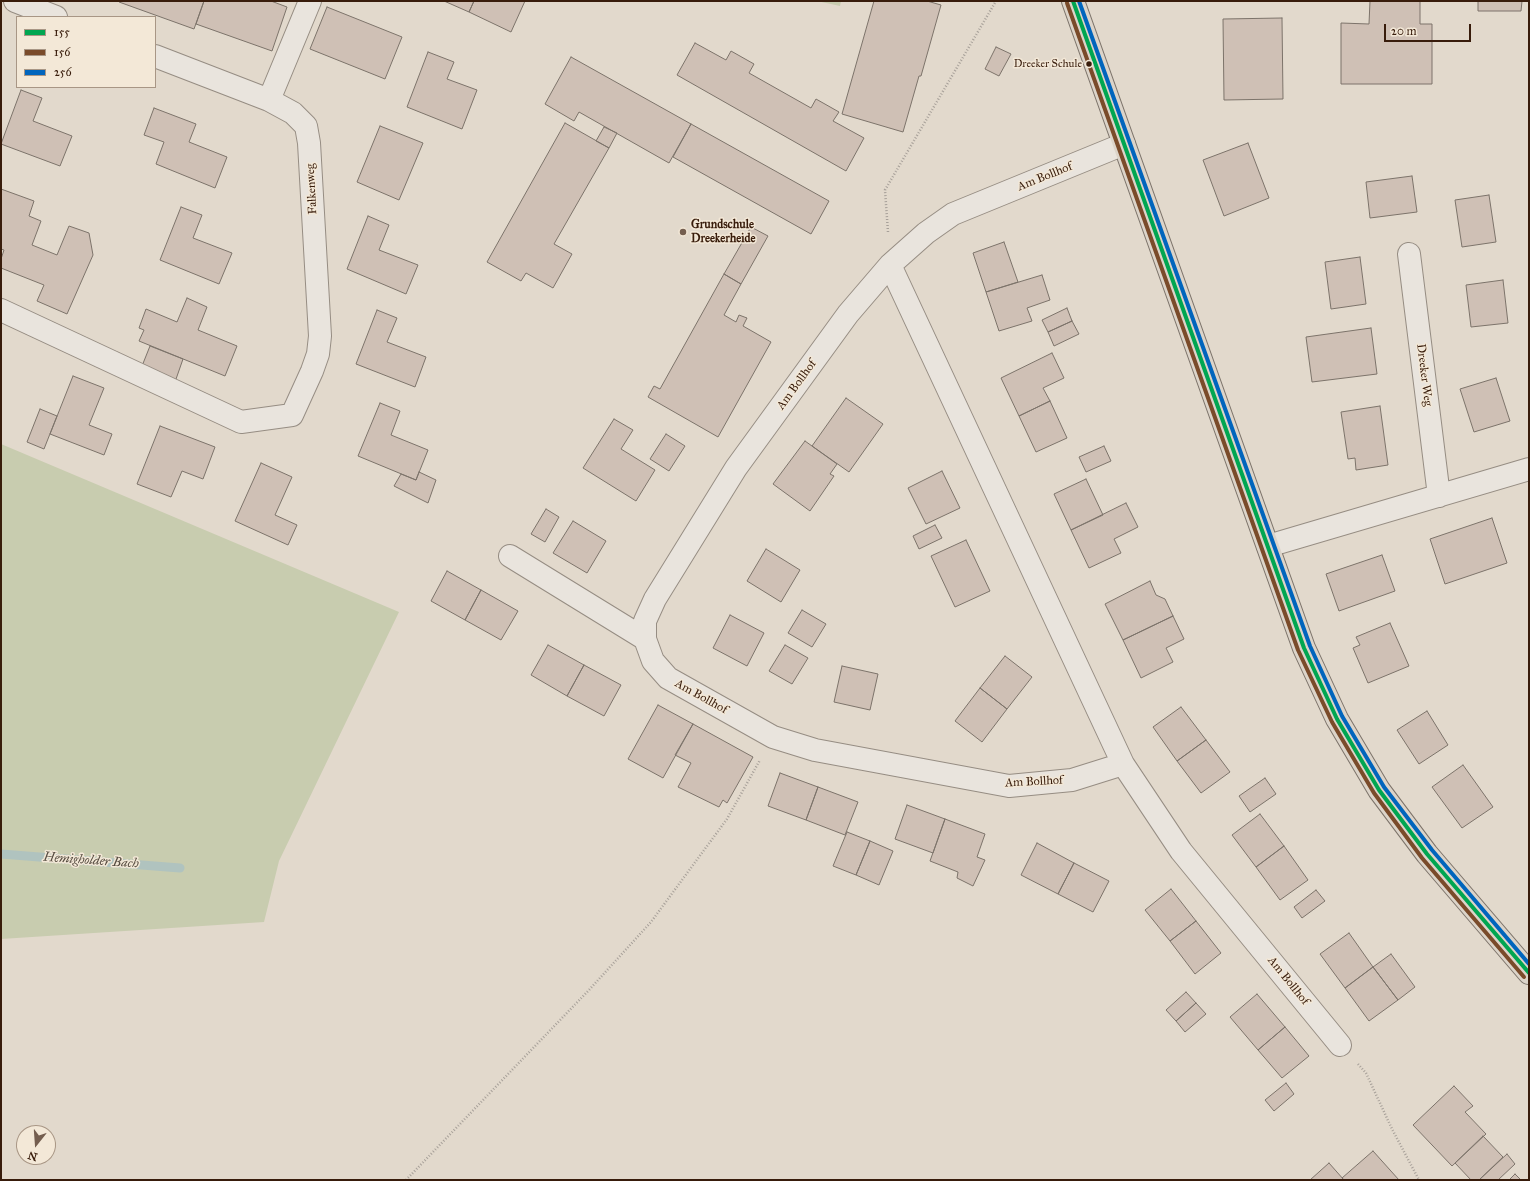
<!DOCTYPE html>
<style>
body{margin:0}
#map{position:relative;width:1530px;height:1181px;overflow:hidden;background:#e2d9cc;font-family:"IM FELL Great Primer",serif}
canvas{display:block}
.frame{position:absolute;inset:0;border:2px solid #381c0b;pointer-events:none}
.legend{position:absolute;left:16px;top:16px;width:140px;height:72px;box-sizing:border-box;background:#f3e8d7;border:1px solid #a89685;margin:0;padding:5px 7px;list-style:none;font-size:12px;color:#381c0b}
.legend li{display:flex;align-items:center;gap:8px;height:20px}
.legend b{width:20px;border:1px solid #a89685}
.north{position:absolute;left:16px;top:1125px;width:40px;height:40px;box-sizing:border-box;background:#f3e8d7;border:1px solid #a89685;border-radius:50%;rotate:197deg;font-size:11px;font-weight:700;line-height:16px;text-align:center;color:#381c0b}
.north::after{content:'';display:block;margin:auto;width:14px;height:18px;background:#745e4f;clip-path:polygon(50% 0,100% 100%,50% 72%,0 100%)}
.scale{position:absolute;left:1384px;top:24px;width:87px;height:18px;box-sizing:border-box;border:2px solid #381c0b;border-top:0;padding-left:5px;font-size:12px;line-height:14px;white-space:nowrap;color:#381c0b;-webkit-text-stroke:3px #f3e8d7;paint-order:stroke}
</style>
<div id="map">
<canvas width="1530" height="1181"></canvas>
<div class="frame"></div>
<ul class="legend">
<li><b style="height:5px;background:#00a651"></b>155</li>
<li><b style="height:5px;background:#7a4b2a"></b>156</li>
<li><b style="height:5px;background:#0065bd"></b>256</li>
</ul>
<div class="north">N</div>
<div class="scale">20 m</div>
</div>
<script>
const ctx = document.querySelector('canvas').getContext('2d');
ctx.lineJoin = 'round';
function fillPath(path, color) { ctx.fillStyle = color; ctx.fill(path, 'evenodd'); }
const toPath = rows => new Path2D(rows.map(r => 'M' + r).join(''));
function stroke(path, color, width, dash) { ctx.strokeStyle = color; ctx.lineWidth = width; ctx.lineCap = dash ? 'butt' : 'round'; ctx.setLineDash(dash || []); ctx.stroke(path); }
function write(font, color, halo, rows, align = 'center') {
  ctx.font = font + ' "IM FELL Great Primer",serif'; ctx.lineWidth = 3; ctx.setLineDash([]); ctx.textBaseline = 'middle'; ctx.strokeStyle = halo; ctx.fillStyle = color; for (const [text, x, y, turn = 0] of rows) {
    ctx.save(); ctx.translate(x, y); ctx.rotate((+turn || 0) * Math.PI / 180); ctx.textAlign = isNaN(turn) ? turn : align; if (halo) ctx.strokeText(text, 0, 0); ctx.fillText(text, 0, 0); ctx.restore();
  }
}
fillPath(toPath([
 [817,1,841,1,840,6],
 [1,444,399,612,279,861,264,922,1,939]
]), '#c8ccaf');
stroke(toPath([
 [1,854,180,868]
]), '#b0c3bf', 9);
const building = toPath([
 [119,1,204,1,194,29,119,2,119,1],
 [204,1,271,1,287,7,272,51,196,24,204,1],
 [444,1,474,1,469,12,444,1],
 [474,1,525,1,511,32,469,12,474,1],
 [874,1,927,1,941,5,921,76,919,76,903,132,842,114,874,1],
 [1370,1,1420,1,1420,24,1432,24,1432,84,1341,84,1341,23,1369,24,1370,1],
 [1475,1,1522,1,1521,11,1478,11,1478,1,1475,1],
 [327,7,402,37,385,79,310,49,327,7],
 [1282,18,1283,99,1224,100,1223,19,1282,18],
 [695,43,726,60,731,51,754,64,749,73,811,108,816,99,839,112,833,121,864,138,846,171,677,75,695,43],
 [996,47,1011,54,999,76,985,69,996,47],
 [428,52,454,62,447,79,477,90,462,129,407,107,428,52],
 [571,57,691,124,669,163,579,112,574,121,545,104,571,57],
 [21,90,42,98,33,121,72,136,60,166,1,144,21,90],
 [154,108,196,124,189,142,227,157,215,188,156,164,164,142,144,135,154,108],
 [565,123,609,148,554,244,572,254,553,288,526,273,521,281,487,262,565,123],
 [691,124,829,201,811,234,673,157,691,124],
 [380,126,423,143,399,200,357,182,380,126],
 [604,127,617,133,609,148,596,141,604,127],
 [1248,143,1269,198,1224,216,1203,160,1248,143],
 [1412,176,1417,212,1370,218,1366,182,1412,176],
 [1,189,34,201,29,216,41,221,32,245,57,255,69,226,89,233,93,255,67,314,37,301,44,285,1,268,1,259,4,250,1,249,1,189],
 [1489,195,1496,242,1462,247,1455,200,1489,195],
 [181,207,202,215,193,238,232,253,219,284,160,260,181,207],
 [368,216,389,225,379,250,418,265,406,294,347,269,368,216],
 [751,227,768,236,741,284,724,274,751,227],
 [1004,242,1018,282,986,292,973,253,1004,242],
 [1360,257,1366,304,1331,309,1325,262,1360,257],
 [724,274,741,284,724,315,736,322,739,315,747,318,743,326,771,342,718,437,648,397,654,386,660,389,724,274],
 [1042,275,1050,300,1027,308,1032,321,999,331,986,292,1042,275],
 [1503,280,1508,323,1471,327,1466,285,1503,280],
 [187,298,207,307,198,330,237,346,225,376,139,341,144,330,139,328,146,309,177,322,187,298],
 [1067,308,1072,321,1048,332,1042,320,1067,308],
 [377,310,397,318,387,342,426,357,415,387,356,364,377,310],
 [1072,321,1079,334,1054,346,1048,332,1072,321],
 [1371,328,1377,374,1312,382,1306,337,1371,328],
 [150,346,183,359,175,382,142,366,150,346],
 [1052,353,1064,378,1043,388,1050,401,1019,416,1001,378,1052,353],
 [73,376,104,388,89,425,112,434,104,455,50,434,73,376],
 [1496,378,1510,421,1474,432,1460,389,1496,378],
 [846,398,883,424,849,472,812,446,846,398],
 [1050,401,1067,438,1036,452,1019,416,1050,401],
 [380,403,400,411,391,435,428,450,416,480,358,456,380,403],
 [1380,406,1388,465,1356,470,1355,458,1348,459,1341,412,1380,406],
 [40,409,57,416,44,449,27,442,40,409],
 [614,419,633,430,621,449,655,470,636,501,583,468,614,419],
 [160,426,215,447,203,479,182,471,171,497,137,484,160,426],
 [666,434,685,446,669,471,650,459,666,434],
 [805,441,837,464,830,474,834,476,810,511,773,484,805,441],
 [1104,446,1111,461,1086,472,1079,457,1104,446],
 [261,463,292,477,275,515,297,525,288,545,235,521,261,463],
 [942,471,960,508,926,524,908,488,942,471],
 [419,472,436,480,428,503,394,486,401,474,416,480,419,472],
 [1086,479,1103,515,1071,530,1054,494,1086,479],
 [1126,503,1138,527,1114,539,1121,553,1089,568,1071,530,1126,503],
 [546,509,559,517,545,542,531,534,546,509],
 [1492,518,1507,563,1445,584,1430,539,1492,518],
 [573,521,606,541,587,573,553,553,573,521],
 [935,525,942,538,919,549,913,536,935,525],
 [966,540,990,591,955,607,931,556,966,540],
 [766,549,800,570,781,602,747,581,766,549],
 [1382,555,1395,591,1339,611,1326,574,1382,555],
 [447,571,481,590,465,620,431,601,447,571],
 [1150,581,1156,595,1165,599,1173,616,1123,640,1105,604,1150,581],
 [481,590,518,611,501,640,465,620,481,590],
 [802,610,826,624,812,647,788,633,802,610],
 [730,615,764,633,747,666,713,648,730,615],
 [1173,616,1184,639,1166,648,1173,662,1141,678,1123,640,1173,616],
 [1390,623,1409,666,1368,683,1353,648,1360,645,1356,637,1390,623],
 [548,645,584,665,567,696,531,675,548,645],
 [785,645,808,658,792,684,769,671,785,645],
 [1005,656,1032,677,1007,709,980,688,1005,656],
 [584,665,621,685,604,716,567,696,584,665],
 [842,666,878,674,870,710,834,702,842,666],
 [980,688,1007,709,982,742,955,721,980,688],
 [658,705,693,724,663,778,628,759,658,705],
 [1181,707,1206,740,1177,761,1153,727,1181,707],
 [1427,711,1448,745,1419,764,1397,730,1427,711],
 [693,724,753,757,727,803,723,800,719,807,678,787,691,763,675,755,693,724],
 [1206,740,1230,772,1201,793,1177,761,1206,740],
 [1463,765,1493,807,1462,828,1432,787,1463,765],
 [780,773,818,787,806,820,768,806,780,773],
 [1265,778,1276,794,1250,812,1239,796,1265,778],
 [818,787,858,802,845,835,806,820,818,787],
 [907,805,945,819,933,853,895,839,907,805],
 [1260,814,1284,846,1256,867,1232,835,1260,814],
 [945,819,985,834,977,857,985,860,973,886,957,878,958,872,930,861,945,819],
 [847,832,870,841,856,875,833,866,847,832],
 [870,841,893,851,879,885,856,875,870,841],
 [1037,843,1074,863,1058,894,1021,875,1037,843],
 [1284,846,1308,880,1280,900,1256,867,1284,846],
 [1074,863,1109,881,1093,912,1058,894,1074,863],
 [1171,889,1196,921,1170,941,1145,910,1171,889],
 [1316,890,1325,901,1302,918,1294,907,1316,890],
 [1196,921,1221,953,1195,974,1170,941,1196,921],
 [1349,933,1373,967,1345,988,1320,954,1349,933],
 [1391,954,1415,987,1398,1000,1373,967,1391,954],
 [1373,967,1398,1000,1369,1021,1345,988,1373,967],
 [1186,992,1196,1003,1176,1021,1166,1010,1186,992],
 [1257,994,1285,1027,1258,1050,1230,1017,1257,994],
 [1196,1003,1206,1014,1185,1032,1176,1021,1196,1003],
 [1285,1027,1309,1056,1282,1078,1258,1050,1285,1027],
 [1286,1083,1294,1094,1274,1111,1265,1100,1286,1083],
 [1454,1086,1473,1106,1465,1112,1486,1134,1452,1166,1413,1125,1454,1086],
 [1483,1136,1503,1157,1479,1180,1471,1180,1455,1163,1483,1136],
 [1373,1151,1399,1180,1344,1180,1342,1178,1373,1151],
 [1507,1154,1515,1164,1498,1180,1479,1180,1507,1154],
 [1329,1163,1344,1180,1310,1180,1329,1163],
 [1515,1174,1521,1180,1509,1180,1515,1174]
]);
fillPath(building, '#cfc0b5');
stroke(building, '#7c736a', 1);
const minor = toPath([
 [15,1,56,17],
 [269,100,310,1],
 [1124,144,953,214,926,233,890,265,848,314,736,468,655,599,645,621,645,639,653,661,668,678,773,737,815,750,1009,786,1072,780,1123,764,1181,851,1340,1045],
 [1409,254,1439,496],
 [890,265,1123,764],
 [1,310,241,422,292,415,312,371,318,354,320,336,309,143,306,126,293,113,269,100,155,56],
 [1268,546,1529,469],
 [510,556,645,639]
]);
const major = toPath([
 [1073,1,1304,648,1337,719,1379,790,1427,854,1529,973]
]);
stroke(minor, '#968d83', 24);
stroke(major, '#7c736a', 24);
stroke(toPath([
 [888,232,885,190,996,1],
 [1358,1064,1366,1073,1392,1129,1419,1180],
 [406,1180,589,990,651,922,727,819,760,760]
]), '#a7a099', 2.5, [1, 2]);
stroke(minor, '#e9e4dd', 22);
stroke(major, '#dcd4c9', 22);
stroke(toPath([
 [1073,1,1304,648,1337,719,1379,790,1427,854,1529,973]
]), '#00a651', 4);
stroke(toPath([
 [1067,3,1298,650,1332,722,1374,793,1422,858,1524,977]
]), '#7a4b2a', 4);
stroke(toPath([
 [1079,1,1310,646,1342,716,1384,787,1432,850,1529,964]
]), '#0065bd', 4);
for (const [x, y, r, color] of [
 [1089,64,3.5,"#381c0b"],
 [683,232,4,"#745e4f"]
]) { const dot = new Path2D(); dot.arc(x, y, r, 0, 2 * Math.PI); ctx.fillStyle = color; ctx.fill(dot); stroke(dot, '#f3e8d7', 1.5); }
write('11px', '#381c0b', '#f3e8d7', [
 ["Dreeker Schule",1082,64]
], 'right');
write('12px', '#381c0b', '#f3e8d7', [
 ["Am Bollhof",1045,177,-22],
 ["Falkenweg",312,189,-93],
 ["Dreeker Weg",1424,375,83],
 ["Am Bollhof",797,385,-54],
 ["Am Bollhof",701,697,29],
 ["Am Bollhof",1034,782,-3],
 ["Am Bollhof",1288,981,51]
]);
write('bold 12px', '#381c0b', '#f3e8d7', [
 ["Grundschule",691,225],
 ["Dreekerheide",691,239]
], 'left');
write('italic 13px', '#554b40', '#f3e8d7', [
 ["Hemigholder Bach",91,861,4]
]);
</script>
